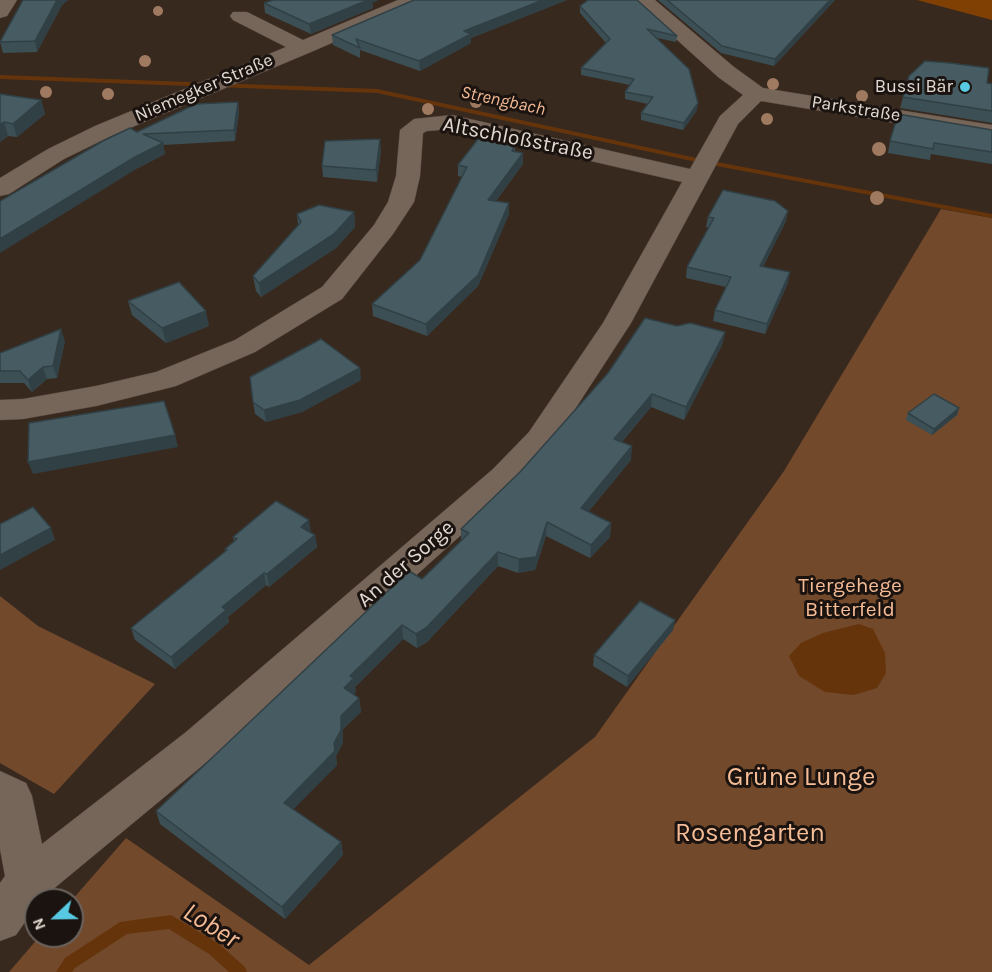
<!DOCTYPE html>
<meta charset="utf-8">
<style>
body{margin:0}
#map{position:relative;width:992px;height:972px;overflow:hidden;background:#38291f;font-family:Karla,sans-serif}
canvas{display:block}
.north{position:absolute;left:24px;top:888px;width:60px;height:60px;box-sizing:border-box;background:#1a130f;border:2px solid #6a625d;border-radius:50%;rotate:248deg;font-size:16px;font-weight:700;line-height:24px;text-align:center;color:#e3d9d2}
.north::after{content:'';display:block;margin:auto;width:21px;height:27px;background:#57c9e3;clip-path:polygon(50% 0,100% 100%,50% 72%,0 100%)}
</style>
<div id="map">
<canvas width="992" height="972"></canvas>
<div class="north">N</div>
</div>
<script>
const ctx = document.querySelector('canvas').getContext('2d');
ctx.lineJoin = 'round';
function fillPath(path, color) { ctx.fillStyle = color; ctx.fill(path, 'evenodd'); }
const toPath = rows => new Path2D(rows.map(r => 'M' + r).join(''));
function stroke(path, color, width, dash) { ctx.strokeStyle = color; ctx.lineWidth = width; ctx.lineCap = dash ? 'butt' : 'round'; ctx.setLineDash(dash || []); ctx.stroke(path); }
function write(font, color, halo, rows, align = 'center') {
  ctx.font = font + ' Karla,sans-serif'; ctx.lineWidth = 6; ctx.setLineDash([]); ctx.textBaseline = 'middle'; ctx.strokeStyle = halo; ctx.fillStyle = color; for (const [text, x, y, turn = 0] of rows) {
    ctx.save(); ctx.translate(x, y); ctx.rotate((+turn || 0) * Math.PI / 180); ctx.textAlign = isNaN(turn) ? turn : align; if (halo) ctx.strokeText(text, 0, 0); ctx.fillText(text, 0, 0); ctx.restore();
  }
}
fillPath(toPath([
 [941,209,992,218,992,972,9,972,40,936,72,936,72,900,126,838,309,965,595,737,784,471],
 [0,596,38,626,155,684,54,794,0,763]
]), '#73492c');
fillPath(toPath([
 [917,0,992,0,992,20]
]), '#804004');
fillPath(toPath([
 [859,624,873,629,885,653,886,673,877,688,854,695,825,692,799,676,789,656,801,643,823,633]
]), '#65340b');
fillPath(toPath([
 [0,75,377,89,706,160,992,214,992,218,706,164,377,93,0,79,0,75],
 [171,915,219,944,245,967,247,972,229,972,209,954,169,929,127,934,75,968,72,972,56,972,65,958,120,922,171,915]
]), '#65340b');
const minor = toPath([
 [0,0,17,0,7,16,0,18,0,0],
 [398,0,425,0,422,4,311,52,111,136,64,159,9,194,0,196,0,178,48,149,95,126,286,47,233,20,230,16,233,12,247,12,303,40,398,0],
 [633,0,655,0,734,67,763,88,992,125,992,139,761,101,738,124,631,323,551,446,517,485,214,756,40,900,36,900,36,906,16,935,0,941,0,883,5,876,0,849,0,771,26,783,32,796,42,844,186,732,493,469,529,432,603,323,682,182,452,129,427,131,423,133,420,176,414,202,393,234,342,299,255,352,176,386,96,406,23,419,0,420,0,400,23,399,96,386,156,372,235,340,322,287,374,225,388,202,396,176,400,130,414,119,452,115,690,169,720,116,743,95,718,77,633,0]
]);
stroke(minor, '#52453d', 1);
fillPath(minor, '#766559');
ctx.fillStyle = '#a07a60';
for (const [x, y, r] of [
 [158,11,5],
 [145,61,6],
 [773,84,6],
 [46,92,6],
 [108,94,6],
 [862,96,6],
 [476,102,6],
 [428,109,6],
 [767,119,6],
 [879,149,7],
 [877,198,7]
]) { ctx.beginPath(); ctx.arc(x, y, r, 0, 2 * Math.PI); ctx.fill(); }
fillPath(toPath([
 [23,0,68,0,62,5,37,52,3,53,0,42],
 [414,0,567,0,471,38,471,43,420,71,360,50,360,58,333,45,332,35],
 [658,0,835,0,774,66,721,53],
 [264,3,372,3,373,8,311,34,265,13],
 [580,6,677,36,676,42,657,38,697,110,683,130,641,120,641,113,648,104,625,99,625,92,630,85,581,75,581,68,606,43,580,13],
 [909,76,992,84,992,123,900,108],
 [0,94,41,100,45,114,17,137,8,136,0,142],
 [238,102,239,113,235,141,163,145,165,154,138,168,137,132],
 [992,130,992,164,931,154,930,160,888,153,890,141],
 [515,146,515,151,523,164,496,201,509,203,509,214,478,286,427,336,373,316,372,304,420,260,462,177,458,176,458,165],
 [381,150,377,182,323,177,322,166],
 [354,212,355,227,336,248,261,297,256,291,253,276,298,226,297,214],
 [708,217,786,221,763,267,788,283,765,334,713,321,715,310,726,287,686,278,687,267,709,228,706,227],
 [128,301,209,326,166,343,132,315],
 [677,326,725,332,722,345,684,420,651,407,622,442,631,460,588,512,611,523,610,537,590,558,546,536,535,570,518,573,498,566,427,642,417,648,403,639,355,687,356,692,353,694,359,698,361,712,343,729,343,743,336,756,337,765,293,809,341,842,343,855,285,919,160,824,156,811,422,579,461,541,461,529],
 [65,341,57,378,47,379,32,392,24,383,0,383,0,353],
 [361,380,302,412,266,422,255,414,253,402],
 [959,408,957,415,932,435,906,420,908,413],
 [311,532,315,535,317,547,269,587,266,585,228,617,229,622,175,669,135,640,131,628,225,551,225,549,234,542,233,537],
 [675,620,673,630,627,687,593,666,594,655]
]), '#3c4f54');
fillPath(toPath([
 [57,0,68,0,62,5,37,52,35,41],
 [368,0,379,0,372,3,373,8,311,34,309,24],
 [543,0,567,0,471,38,471,43,420,71,419,61,464,31],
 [830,0,835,0,774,66,775,59],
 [41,100,45,114,17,137,13,124],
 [238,102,239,113,235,141,234,130],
 [698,103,697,110,683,130,684,123],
 [4,122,8,136,0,142,0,125],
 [380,139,381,150,377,182,376,170],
 [163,143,165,154,138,168,0,253,0,239,135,157],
 [523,153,523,164,488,211,488,200],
 [509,203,509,214,478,286,427,336,426,324],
 [788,211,786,221,758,277,760,266],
 [354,212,355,227,336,248,261,297,259,283],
 [790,272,788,283,765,334,767,324],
 [206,311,209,326,166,343,162,328],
 [61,329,65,341,57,378,53,366],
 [725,332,722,345,684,420,686,407],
 [43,367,47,379,32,392,28,380],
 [360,368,361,380,302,412,266,422,264,410],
 [652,394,651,407,613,452,614,439],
 [959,408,957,415,932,435,934,429],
 [175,435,178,447,33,474,28,462],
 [632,446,631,460,580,522,581,508],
 [309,520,311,532,301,527],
 [547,522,546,536,535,570,518,573,519,559],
 [611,523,610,537,590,558,591,545],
 [51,528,55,540,0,570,0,555],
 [315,535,317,547,269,587,267,574],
 [498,552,498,566,427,642,417,648,416,634],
 [264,573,266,585,228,617,229,622,175,669,171,657,222,607],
 [675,620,673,630,627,687,628,676],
 [402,625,403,639,355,687,356,692,346,702,344,688,350,676],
 [359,698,361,712,343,729,343,743,336,756,337,765,287,816,284,803,334,743,341,716],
 [341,842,343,855,285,919,282,907]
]), '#314045');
const building = toPath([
 [23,0,57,0,35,41,0,42,23,0],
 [273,0,368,0,309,24,264,3,273,0],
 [414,0,543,0,464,31,471,34,419,61,356,39,360,48,332,35,414,0],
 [588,0,637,0,677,36,647,29,689,69,698,103,684,123,641,113,653,97,625,92,634,79,581,68,610,39,580,6,588,0],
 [667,0,830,0,775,59,722,46,667,0],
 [925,61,950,63,989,68,987,83,992,84,992,111,903,97,909,76,925,61],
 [0,94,41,100,13,124,4,122,0,125,0,94],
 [238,102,234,130,143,134,163,143,135,157,0,239,0,201,103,141,130,128,137,132,196,104,238,102],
 [898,114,992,130,992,152,934,143,933,149,890,141,898,114],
 [380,139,376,170,322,166,325,141,380,139],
 [478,139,515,146,512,151,523,153,488,200,509,203,478,275,426,324,372,304,420,260,467,167,458,165,478,139],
 [723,190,775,201,788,211,760,266,790,272,767,324,715,310,731,277,687,267,714,218,708,217,723,190],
 [319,205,354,212,334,234,259,283,253,276,301,222,297,214,319,205],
 [179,282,206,311,162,328,128,301,179,282],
 [645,318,677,326,690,323,725,332,686,407,652,394,614,439,632,446,581,508,611,523,591,545,547,522,536,557,519,559,498,552,426,628,416,634,402,625,350,676,354,678,344,688,359,698,341,716,341,730,334,743,335,751,284,803,341,842,282,907,156,811,409,571,422,579,469,533,461,529,520,472,608,373,645,318],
 [61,329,53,366,43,367,28,380,20,371,0,371,0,353,61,329],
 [321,339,360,368,300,400,264,410,253,402,250,377,321,339],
 [934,394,959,408,934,429,908,413,934,394],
 [164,401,175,435,28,462,29,423,164,401],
 [276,501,309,520,301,527,315,535,267,574,264,573,222,607,226,610,171,657,131,628,227,550,225,549,237,539,233,537,276,501],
 [33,507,51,528,0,555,0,524,33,507],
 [640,601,675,620,628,676,594,655,640,601]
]);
fillPath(building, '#465c62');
stroke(building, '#314045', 1.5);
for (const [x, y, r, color] of [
 [965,87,6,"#57c9e3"]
]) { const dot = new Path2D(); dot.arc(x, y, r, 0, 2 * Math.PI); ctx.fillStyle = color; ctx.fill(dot); stroke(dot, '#1a130f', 2); }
write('18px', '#e3d9d2', '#1a130f', [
 ["Bussi Bär",953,87]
], 'right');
write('18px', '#e3d9d2', '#1a130f', [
 ["Niemegker Straße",204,88,-23],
 ["Parkstraße",856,109,9]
]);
write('italic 18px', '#f3ba94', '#1a130f', [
 ["Strengbach",503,101,12]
]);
write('21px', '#e3d9d2', '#1a130f', [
 ["Altschloßstraße",518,139,11],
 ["An der Sorge",406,564,-41]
]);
write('21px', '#f5bc96', '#1a130f', [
 ["Tiergehege",850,586],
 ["Bitterfeld",850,610]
]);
write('26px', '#f5bc96', '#1a130f', [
 ["Grüne Lunge",801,778],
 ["Rosengarten",750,834]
]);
write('italic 27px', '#f3ba94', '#1a130f', [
 ["Lober",211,926,32]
]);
</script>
